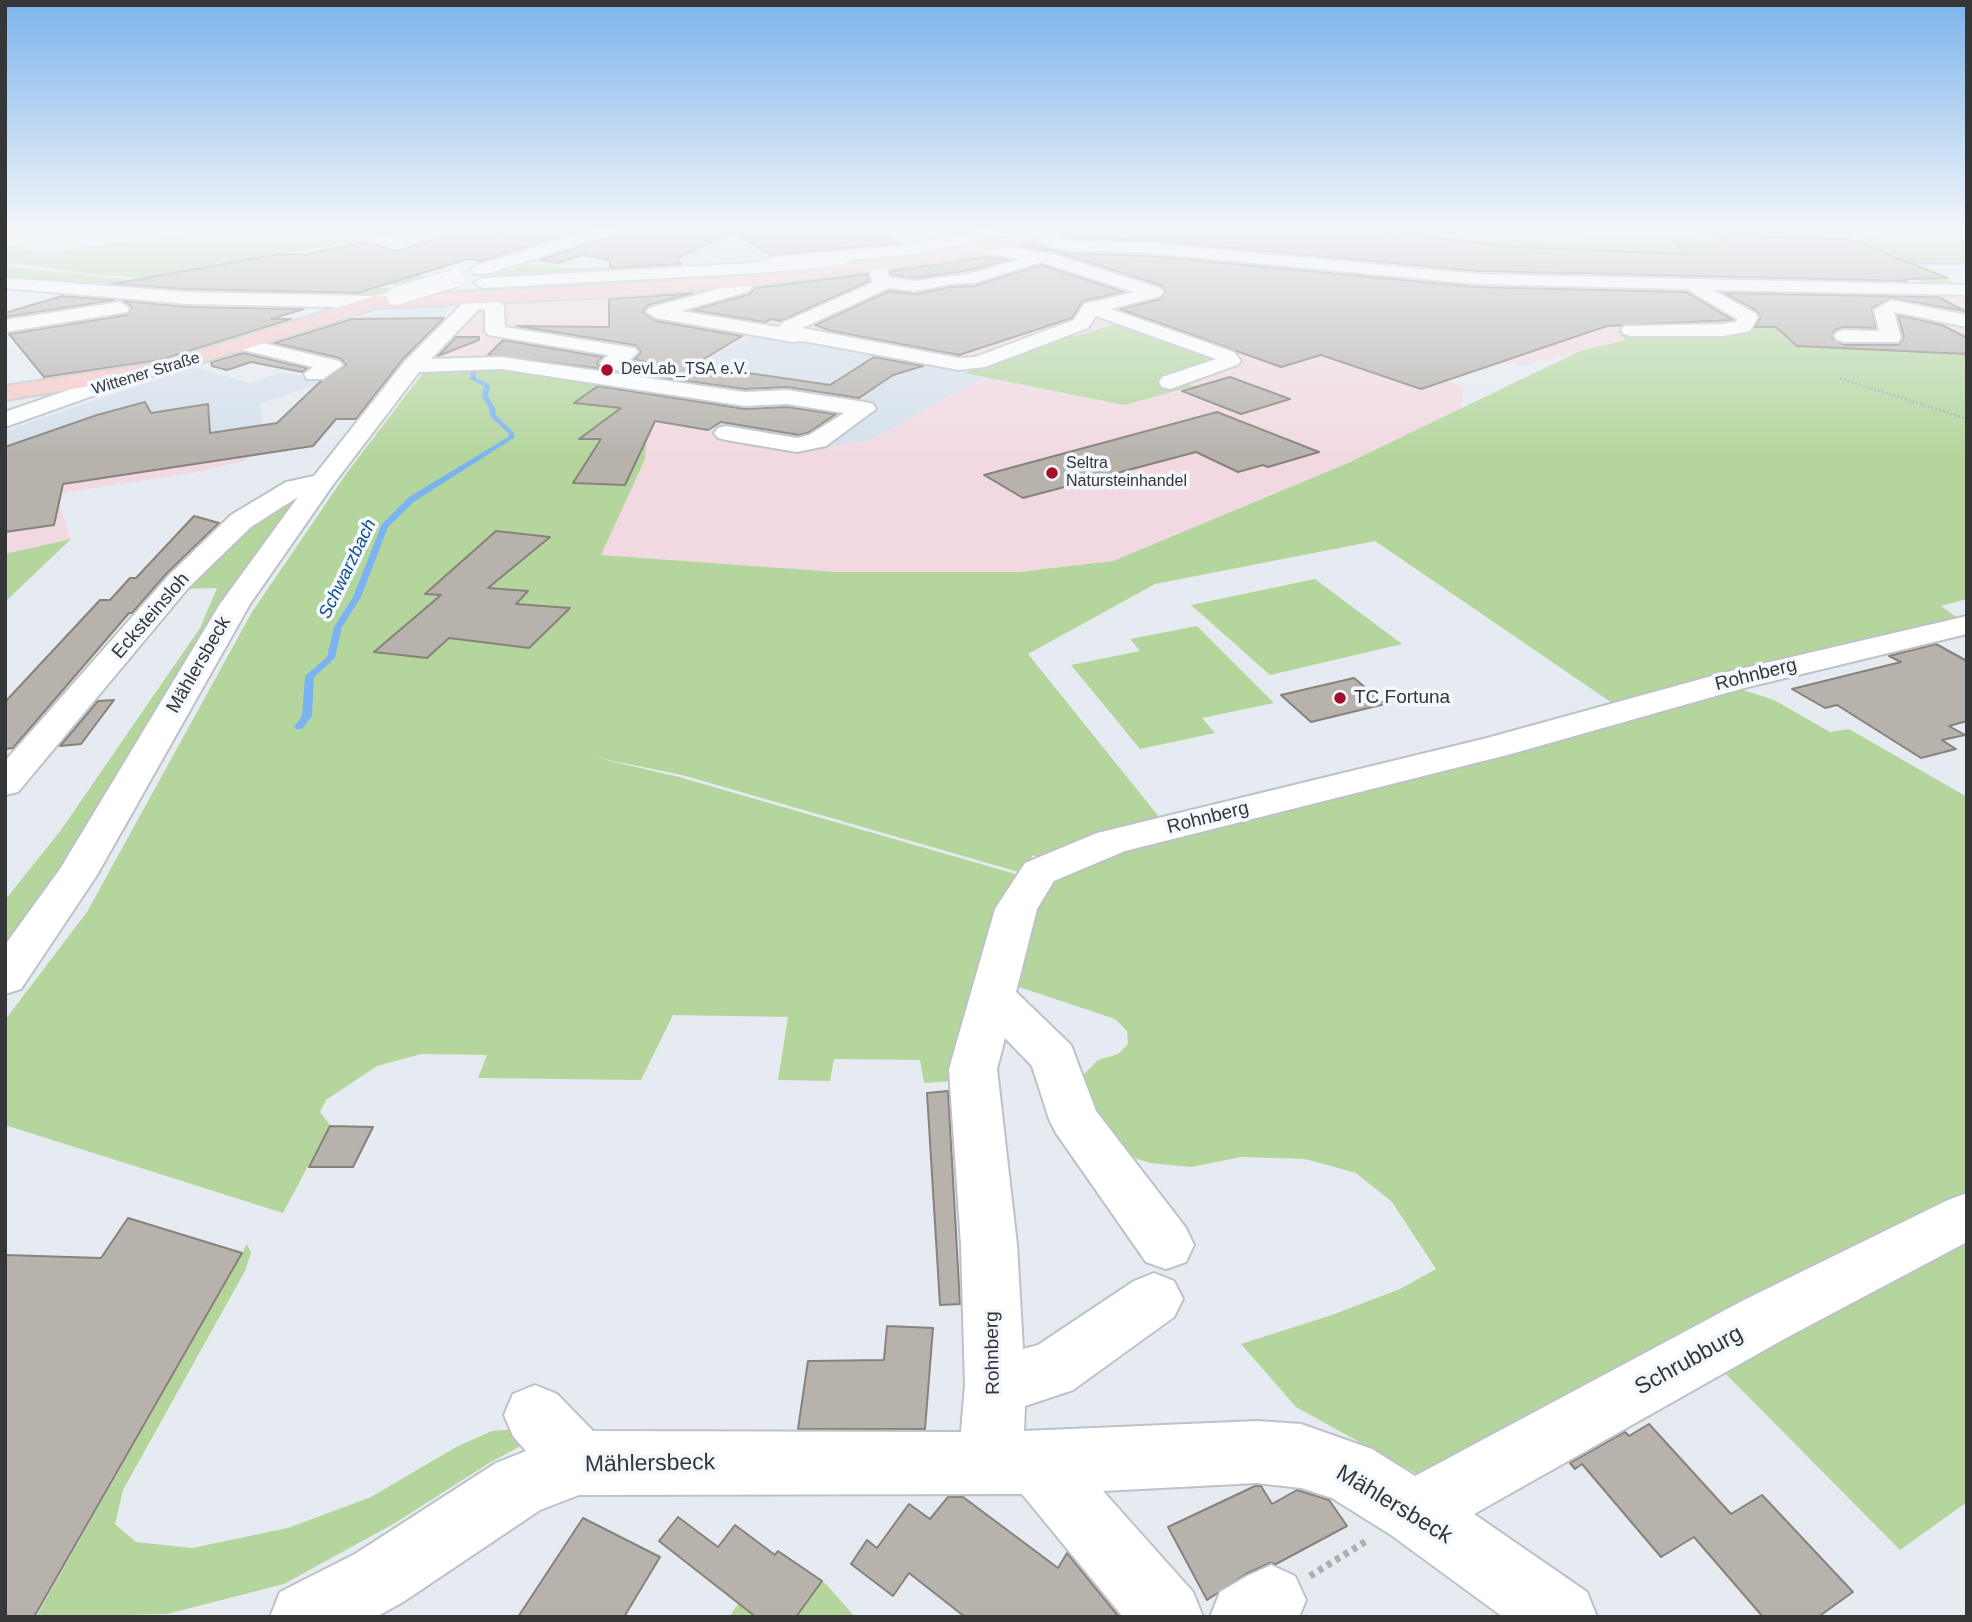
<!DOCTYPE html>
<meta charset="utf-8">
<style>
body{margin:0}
#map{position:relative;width:1972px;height:1622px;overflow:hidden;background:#e5ebf1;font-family:Helvetica,sans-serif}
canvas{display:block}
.frame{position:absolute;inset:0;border:7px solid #343638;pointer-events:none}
</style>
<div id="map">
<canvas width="1972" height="1622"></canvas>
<div class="frame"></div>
</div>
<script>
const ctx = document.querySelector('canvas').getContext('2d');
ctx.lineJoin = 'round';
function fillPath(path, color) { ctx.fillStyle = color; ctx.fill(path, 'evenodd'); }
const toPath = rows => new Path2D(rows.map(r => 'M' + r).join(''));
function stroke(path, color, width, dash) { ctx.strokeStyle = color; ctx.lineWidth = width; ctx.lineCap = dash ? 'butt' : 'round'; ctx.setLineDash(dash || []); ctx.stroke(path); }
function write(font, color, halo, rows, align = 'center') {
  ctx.font = font + ' Helvetica,sans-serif'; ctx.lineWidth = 7; ctx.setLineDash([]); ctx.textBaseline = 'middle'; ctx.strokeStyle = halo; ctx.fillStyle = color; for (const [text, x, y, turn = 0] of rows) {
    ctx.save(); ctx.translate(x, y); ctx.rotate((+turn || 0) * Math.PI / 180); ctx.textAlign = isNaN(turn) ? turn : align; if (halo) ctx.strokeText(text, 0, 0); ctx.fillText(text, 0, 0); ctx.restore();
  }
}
fillPath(toPath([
 [679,230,981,230,997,236,992,240,919,255,800,270,477,289,474,280,619,268],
 [443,305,449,310,427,335,384,331,341,321,409,306],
 [760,332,984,377,871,440,792,453,678,424,708,389,665,382],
 [193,367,250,383,284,372,302,376,311,373,331,379,260,404,263,426,5,462,5,431]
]), '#d5e0eb');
fillPath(toPath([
 [1147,251,1445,280,1466,287,1489,323,1488,283,1731,291,1967,293,1967,354,1796,346,1725,331,1617,332,1627,340,1523,366,1513,363,1460,368,1449,382,1466,388,1463,390,1461,410,1348,463,1113,561,1019,572,836,572,600,555,645,459,650,391,699,399,678,424,792,453,871,440,984,377,1124,405,1192,386,1170,376,1213,358,1067,336,964,373,760,332,665,382,511,358,434,360,479,310,494,303,609,297,824,278,995,253,1138,255],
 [244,429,247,460,198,472,56,494,71,539,5,554,5,462]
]), '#f2d9e1');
fillPath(toPath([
 [203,230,417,230,202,269,441,276,407,285,217,283,91,274,5,262,5,245,45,253],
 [1314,230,1967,230,1967,261,1906,260,1967,262,1967,265,1909,265,1967,288,1934,288,1899,270,1681,263,1346,236],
 [526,264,568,268,620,267,611,272,478,279],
 [5,266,150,282,396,288,368,297,258,297,5,280],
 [1119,323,1214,358,1171,376,1194,386,1124,405,964,373,1067,336,1076,336],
 [1774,323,1796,346,1967,354,1967,599,1941,606,1962,621,1621,709,1375,541,1155,584,1028,654,1164,823,1042,859,1033,855,1022,873,682,775,589,756,679,777,1019,875,955,1081,924,1083,920,1060,834,1059,830,1081,778,1080,788,1017,673,1015,641,1080,478,1078,487,1055,421,1054,377,1066,326,1100,320,1112,330,1125,283,1213,5,1125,5,1020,87,912,252,612,346,474,426,369,497,367,650,391,645,459,601,555,836,572,1019,572,1113,561,1348,463,1580,351,1626,340,1616,331,1725,331],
 [303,496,5,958,5,900,61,830,200,628,217,588,180,589,282,498],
 [71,539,5,602,5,554],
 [1315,579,1402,644,1270,675,1191,605],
 [1197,626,1274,703,1202,718,1215,733,1140,749,1071,665,1140,651,1130,639],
 [1734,687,1774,700,1830,732,1849,729,1967,797,1967,1196,1419,1475,1296,1407,1241,1344,1332,1315,1400,1289,1436,1269,1392,1202,1356,1173,1305,1159,1241,1157,1191,1167,1150,1163,1123,1154,1075,1091,1085,1073,1098,1060,1118,1054,1128,1044,1127,1031,1115,1019,1010,984,1030,910,1050,881,1083,859],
 [1967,1224,1967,1502,1900,1550,1711,1359],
 [247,1244,251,1253,245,1271,123,1490,115,1524,136,1542,192,1548,288,1528,371,1497,456,1447,492,1431,517,1429,532,1440,489,1463,395,1523,284,1584,167,1614,36,1617],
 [776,1551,826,1584,855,1617,729,1617]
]), '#b4d69c');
fillPath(toPath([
 [1316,230,1326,230,1345,235,1343,236,1316,230],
 [1896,262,1967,262,1967,264,1894,264,1896,262],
 [471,367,476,368,476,378,490,385,488,396,495,408,496,415,514,433,514,438,415,501,388,527,361,597,342,627,335,658,314,677,312,716,302,729,296,729,294,727,302,716,305,676,327,657,334,627,353,597,382,524,409,497,508,437,509,434,490,416,489,408,482,396,484,386,470,379,471,367]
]), '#7bb3f2');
const building = toPath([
 [523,230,581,230,481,261,468,259,357,293,188,289,112,284,281,254,304,255,364,242,397,251,463,231,514,237,522,235,523,230],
 [619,230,875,230,899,243,770,255,734,232,678,258,681,264,610,268,610,260,582,255,558,263,540,260,616,235,619,230],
 [1072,230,1307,230,1329,233,1331,230,1358,230,1519,247,1687,254,1678,245,1724,246,1712,235,1849,239,1948,278,1904,279,1907,281,1477,271,1149,240,1062,237,1069,236,1072,230],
 [1032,244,1062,253,1149,256,1477,287,1686,292,1733,320,1607,326,1421,389,1321,355,1281,367,1120,309,1161,299,1165,290,1161,285,1053,251,1021,247,1032,244],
 [987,257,1009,260,971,270,915,278,891,275,890,271,987,257],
 [1041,265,1124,292,1083,301,1072,318,959,355,831,331,815,325,889,291,916,294,950,287,974,286,1041,265],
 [868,274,869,281,781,321,771,319,765,322,693,310,750,294,754,288,868,274],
 [693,293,648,305,643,312,656,321,742,336,694,365,830,385,874,357,923,366,893,375,859,398,787,387,745,389,657,377,659,370,656,365,634,359,641,352,635,345,517,326,609,327,609,299,693,293],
 [1724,293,1938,297,1965,311,1890,298,1872,309,1876,328,1843,327,1835,330,1832,338,1844,345,1898,345,1904,337,1898,315,1942,325,1967,338,1967,354,1797,346,1776,327,1755,327,1760,318,1757,311,1724,293],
 [62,296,114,300,5,317,5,313,62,296],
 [123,301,188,307,304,309,271,319,291,319,161,360,44,377,9,334,127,315,132,307,123,301],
 [444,318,403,359,356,419,336,419,313,446,63,484,54,525,5,532,5,447,97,415,145,402,151,413,208,404,210,433,277,423,320,382,346,365,340,358,274,343,352,319,444,318],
 [456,337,479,337,479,340,438,356,456,337],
 [503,340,603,357,597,363,602,369,488,355,503,340],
 [243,353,307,368,302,372,251,362,227,370,212,366,211,362,243,353],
 [1230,377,1290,399,1241,414,1182,391,1230,377],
 [598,386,745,409,787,407,836,414,808,433,799,435,721,422,708,430,655,421,625,485,573,483,601,439,579,439,621,408,574,403,598,386],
 [1217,412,1319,452,1268,467,1263,465,1238,472,1196,452,1023,498,984,475,1217,412],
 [194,516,219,523,167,573,132,613,129,613,13,748,5,749,5,702,100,600,110,600,130,578,136,578,194,516],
 [496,531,550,537,488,588,528,591,516,604,570,608,529,648,449,638,427,658,374,652,441,595,425,594,496,531],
 [1936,644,1967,661,1967,721,1949,726,1965,735,1942,740,1956,749,1921,758,1837,705,1825,708,1792,689,1901,662,1889,656,1936,644],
 [1354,678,1385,704,1311,722,1281,695,1354,678],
 [114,700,81,744,60,746,98,701,114,700],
 [948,1091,960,1304,940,1305,927,1093,948,1091],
 [330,1126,373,1127,353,1167,309,1167,330,1126],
 [128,1218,242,1253,34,1617,5,1617,5,1255,101,1258,128,1218],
 [887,1326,933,1328,925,1429,798,1429,808,1361,884,1360,887,1326],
 [1649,1424,1731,1514,1762,1495,1853,1592,1818,1617,1763,1617,1694,1537,1661,1557,1582,1464,1575,1469,1570,1463,1625,1432,1629,1436,1649,1424],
 [1255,1486,1261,1486,1272,1504,1297,1490,1329,1500,1347,1526,1276,1564,1270,1563,1246,1574,1207,1600,1168,1527,1255,1486],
 [948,1497,963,1497,1058,1568,1067,1553,1119,1617,965,1617,909,1573,893,1596,851,1564,867,1540,877,1548,909,1504,930,1519,948,1497],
 [678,1517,718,1547,735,1525,775,1555,778,1551,822,1581,796,1617,756,1617,659,1541,678,1517],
 [583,1518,660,1557,624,1617,518,1617,583,1518]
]);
fillPath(building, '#b7b2ac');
stroke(building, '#87827c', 2);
const minor = toPath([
 [591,230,617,230,615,233,486,274,474,274,471,270,474,266,591,230],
 [974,230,996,230,976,242,906,255,853,260,837,266,758,273,483,288,474,283,483,278,755,263,773,257,906,245,971,233,974,230],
 [1034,232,1063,240,1149,243,1477,274,1967,285,1967,295,1713,290,1755,313,1758,317,1750,331,1723,336,1631,336,1624,334,1621,330,1624,326,1723,324,1736,322,1737,319,1687,289,1477,284,1149,253,1062,250,1028,240,1026,237,1034,232],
 [988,244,1052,254,1160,288,1163,292,1160,296,1111,309,1234,352,1241,361,1237,365,1170,389,1162,387,1159,382,1162,377,1216,359,1096,316,1088,328,985,367,959,370,803,341,793,342,656,318,646,312,649,308,743,282,749,283,752,287,749,291,681,311,778,327,784,322,872,283,869,266,872,262,884,262,889,277,915,281,972,273,1021,259,982,253,980,249,988,244],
 [1041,262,1134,292,1084,304,1074,320,975,357,959,358,802,328,889,288,915,291,950,284,973,283,1041,262],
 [5,278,188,292,374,296,396,290,405,296,403,300,375,308,188,304,5,288,5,278],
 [479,292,486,294,487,299,502,303,504,307,505,327,635,348,638,352,629,361,654,366,657,371,654,376,646,377,604,367,600,363,608,355,488,335,485,331,485,310,479,309,431,359,501,357,745,392,787,390,865,402,873,404,876,409,826,446,797,452,726,440,718,438,714,433,718,428,726,426,797,438,809,435,844,413,787,404,745,406,501,369,419,372,332,486,250,604,97,875,21,989,5,994,5,945,60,869,220,604,298,497,251,527,189,587,18,792,5,795,5,761,169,575,231,515,286,482,314,476,405,361,472,294,479,292],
 [1891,300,1967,315,1967,327,1894,312,1901,338,1898,342,1844,342,1837,340,1834,336,1837,332,1844,330,1879,331,1874,310,1891,300],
 [120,302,129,308,127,312,5,332,5,320,120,302],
 [242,338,339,361,343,365,323,379,307,379,304,374,313,367,235,348,232,344,235,340,242,338],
 [129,369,137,370,140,375,137,380,5,427,5,412,129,369],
 [1967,616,1967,634,1744,688,1511,754,1125,851,1054,881,1037,909,1016,992,1071,1045,1096,1111,1186,1228,1194,1245,1186,1262,1166,1269,1146,1262,1056,1133,1049,1119,1032,1066,1005,1038,997,1069,1017,1245,1023,1349,1038,1345,1134,1281,1154,1273,1174,1281,1183,1299,1174,1317,1073,1390,1025,1406,1024,1431,1257,1421,1301,1424,1372,1449,1415,1476,1744,1300,1948,1200,1967,1193,1967,1242,1786,1338,1474,1514,1587,1592,1597,1617,1503,1617,1391,1535,1332,1498,1301,1488,1257,1483,1103,1491,1193,1592,1203,1617,1123,1617,1022,1494,579,1495,540,1510,403,1602,376,1617,270,1617,280,1592,355,1554,496,1463,526,1451,513,1436,504,1415,513,1394,535,1385,557,1394,593,1431,961,1432,965,1385,961,1245,949,1069,995,909,1025,863,1097,833,1487,738,1723,673,1967,616],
 [1271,1565,1295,1576,1306,1600,1299,1617,1210,1617,1220,1592,1247,1576,1271,1565]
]);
const major = toPath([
 [1039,230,1070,230,1068,233,952,260,750,286,592,298,377,308,165,374,5,400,5,386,162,362,375,296,592,286,750,276,952,250,1039,230]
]);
stroke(minor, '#bdc2c8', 4);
stroke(major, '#c6c7c7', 4);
stroke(toPath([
 [1485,230,1643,240,1967,245],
 [1852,230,1885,244,1910,260,1967,261],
 [1643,240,1647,236,1656,235,1683,239]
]), '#abafb4', 2, [2, 2]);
stroke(toPath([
 [1840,378,1967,419]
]), '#abafb4', 2.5, [2, 2]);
stroke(toPath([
 [1310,1576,1368,1540]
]), '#abafb4', 7, [5, 5]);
fillPath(minor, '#fff');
fillPath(major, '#f7c8c7');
const minorBridge = toPath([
 [396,296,455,278]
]);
stroke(minorBridge, '#bdc2c8', 20, []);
stroke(minorBridge, '#fff', 18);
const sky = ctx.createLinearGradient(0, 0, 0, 457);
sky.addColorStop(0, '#7cb4ec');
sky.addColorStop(0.5, '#f3f6f9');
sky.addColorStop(1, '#f3f6f900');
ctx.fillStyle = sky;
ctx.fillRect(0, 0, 1972, 457);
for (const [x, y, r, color] of [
 [607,370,7,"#a70e2e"],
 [1052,473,7,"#a70e2e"],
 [1340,698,7,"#a70e2e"]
]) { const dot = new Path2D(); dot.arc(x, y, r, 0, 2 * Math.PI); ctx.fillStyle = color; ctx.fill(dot); stroke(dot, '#f3f8fe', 2.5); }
write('16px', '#343638', '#f3f8fe', [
 ["DevLab_TSA e.V.",621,370],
 ["Seltra",1066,464],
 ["Natursteinhandel",1066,482]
], 'left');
write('16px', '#343638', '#f3f8fe', [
 ["Wittener Straße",146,374,-17]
]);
write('italic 18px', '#144e87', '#f3f8fe', [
 ["Schwarzbach",348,569,-64]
]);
write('19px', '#343638', '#f3f8fe', [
 ["Ecksteinsloh",151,616,-49],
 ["Mählersbeck",199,665,-60],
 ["Rohnberg",1756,675,-14],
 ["Rohnberg",1208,818,-14],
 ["Rohnberg",993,1353,-91]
]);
write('19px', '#343638', '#f3f8fe', [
 ["TC Fortuna",1354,698]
], 'left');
write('23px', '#343638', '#f3f8fe', [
 ["Schrubburg",1689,1361,-29],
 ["Mählersbeck",650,1464,-1],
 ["Mählersbeck",1394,1505,31]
]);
</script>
